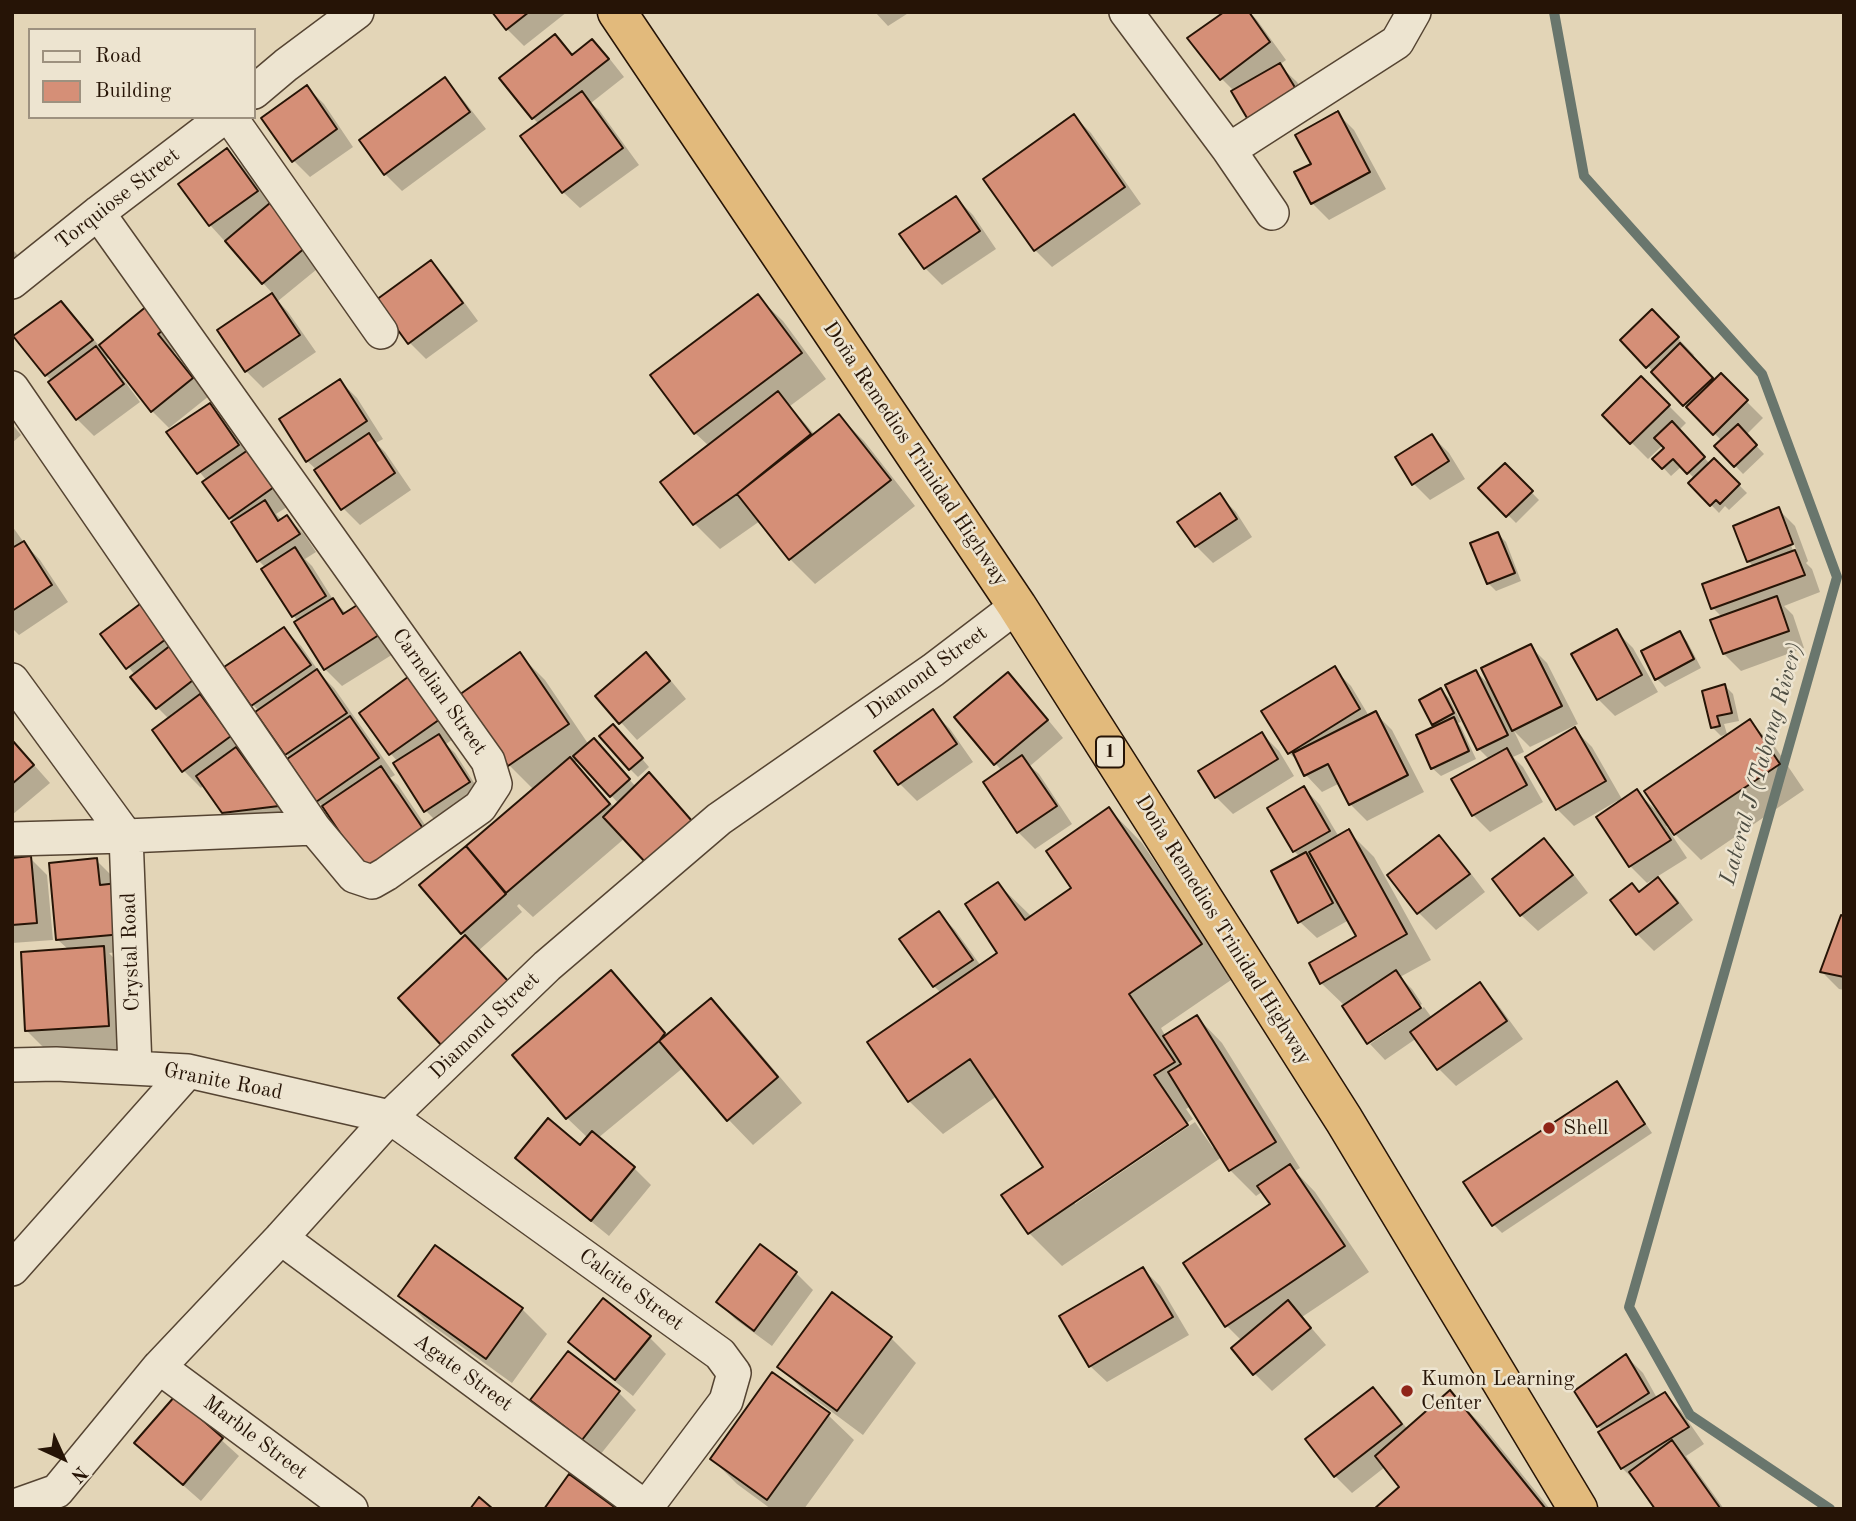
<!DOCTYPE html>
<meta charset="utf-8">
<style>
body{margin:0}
#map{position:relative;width:1856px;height:1521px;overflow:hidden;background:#e3d5b7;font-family:"Old Standard TT",serif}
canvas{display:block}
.frame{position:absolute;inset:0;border:14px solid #261406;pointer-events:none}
.legend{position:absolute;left:28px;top:28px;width:228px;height:91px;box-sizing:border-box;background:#ede4d0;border:2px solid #9d917f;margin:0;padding:9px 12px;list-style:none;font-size:21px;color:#261406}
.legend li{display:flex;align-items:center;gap:14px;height:35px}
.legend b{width:35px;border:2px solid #9d917f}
.north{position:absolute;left:28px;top:1423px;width:70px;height:70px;-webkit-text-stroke:5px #ede4d0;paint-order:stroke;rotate:135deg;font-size:19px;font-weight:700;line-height:28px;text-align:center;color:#261406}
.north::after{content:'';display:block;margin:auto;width:24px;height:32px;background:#261406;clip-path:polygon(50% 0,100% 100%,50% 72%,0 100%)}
</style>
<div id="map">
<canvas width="1856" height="1521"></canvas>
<div class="frame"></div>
<ul class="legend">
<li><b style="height:9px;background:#ede4d0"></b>Road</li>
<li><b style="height:19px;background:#d58f77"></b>Building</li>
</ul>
<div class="north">N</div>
</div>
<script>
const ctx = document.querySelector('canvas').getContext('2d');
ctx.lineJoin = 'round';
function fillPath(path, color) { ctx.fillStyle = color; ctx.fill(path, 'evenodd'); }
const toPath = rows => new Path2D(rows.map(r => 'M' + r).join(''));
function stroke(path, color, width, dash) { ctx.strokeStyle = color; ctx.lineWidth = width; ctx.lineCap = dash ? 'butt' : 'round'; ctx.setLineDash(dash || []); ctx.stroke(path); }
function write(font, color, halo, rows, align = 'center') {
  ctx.font = font + ' "Old Standard TT",serif'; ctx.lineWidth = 5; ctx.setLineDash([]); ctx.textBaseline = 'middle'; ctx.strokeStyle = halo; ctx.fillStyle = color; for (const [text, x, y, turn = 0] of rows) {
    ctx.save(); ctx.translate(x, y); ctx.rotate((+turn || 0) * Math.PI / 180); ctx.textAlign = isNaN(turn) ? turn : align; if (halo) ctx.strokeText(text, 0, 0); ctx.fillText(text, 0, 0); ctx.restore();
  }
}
fillPath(toPath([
 [494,12,567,12,524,46,507,29],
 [875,12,910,12,888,26],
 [1227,12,1249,12,1257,20,1286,60,1279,65,1297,82,1314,112,1234,91,1221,78],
 [555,37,574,56,592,41,609,58,624,77,591,103,599,110,639,165,580,208,563,192,539,124,533,118],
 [444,80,461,97,486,129,402,191,385,174],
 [307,87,324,104,353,147,310,177,293,160],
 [1337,113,1354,130,1386,189,1329,220,1312,203,1313,164],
 [1074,116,1091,133,1141,204,1052,267,1035,250,985,179],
 [227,150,244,167,273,208,322,265,278,301,288,312,316,352,263,388,246,371,219,331,273,294,210,225],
 [956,198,973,215,996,249,942,285,925,268],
 [12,249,33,271,12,289],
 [431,262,447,279,478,321,426,359,409,342],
 [757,296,783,321,826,379,790,406,815,435,839,416,864,441,915,506,815,584,790,559,760,521,720,549,695,524,662,483,709,446,695,433],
 [61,303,78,320,100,347,153,304,186,342,174,352,209,396,169,428,152,411,125,377,123,379,140,402,94,436,77,419,52,381,46,375],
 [110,357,118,367,116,369,107,359],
 [1669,329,1694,355,1692,357,1715,381,1721,376,1763,418,1746,435,1764,454,1743,474,1716,446,1722,441,1622,340],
 [1641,378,1686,423,1679,430,1710,464,1714,460,1747,493,1729,510,1725,506,1719,513,1690,483,1695,479,1682,466,1671,476,1655,459,1666,448,1663,445,1648,459,1604,415],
 [340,381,357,398,383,439,376,443,385,452,411,490,360,525,343,508,318,471,307,461],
 [210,405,227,422,248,453,290,505,276,514,282,520,287,517,304,534,316,552,305,559,312,566,334,601,347,614,362,604,398,651,342,686,325,669,266,568,259,561,207,481,168,433],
 [12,424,21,435,12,443],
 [1432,436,1449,453,1465,479,1430,500,1413,483],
 [1505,465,1539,500,1516,523,1481,488],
 [1219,495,1236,512,1252,537,1213,563,1196,546,1179,522],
 [1778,509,1795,526,1808,561,1806,563,1812,569,1820,592,1784,606,1793,615,1804,648,1741,671,1724,654,1713,621,1722,617,1713,608,1754,567,1748,561],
 [1784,528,1788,528,1797,552,1794,553],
 [12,526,25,544,40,560,68,602,19,635,12,628],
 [1498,534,1506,542,1521,581,1496,591,1488,583],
 [144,603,212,695,204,701,216,714,247,754,243,756,253,766,294,823,241,829,223,812,204,785,201,788,184,771,154,731,169,719,158,708,133,677,135,675,102,634],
 [284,629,301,646,322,676,334,688,395,775,390,778,398,785,440,847,329,812,317,801,259,711,252,704],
 [1616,631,1633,648,1658,692,1615,716,1598,699],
 [1679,633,1687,641,1701,668,1665,687,1657,679],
 [1530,646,1547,663,1578,724,1530,747,1514,731,1524,752,1513,757,1523,767,1543,802,1490,832,1473,815,1489,759,1479,749,1476,672,1492,687],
 [646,654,663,671,686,699,637,740,597,696],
 [520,655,545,680,589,745,602,748,636,787,649,774,708,839,625,838,533,917,519,904,517,906,522,912,478,951,400,999,466,937,422,885,534,790,509,765],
 [579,760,619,804,615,808,574,763],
 [1334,669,1351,686,1369,716,1375,713,1392,730,1424,792,1367,821,1350,804,1340,783,1322,792,1306,775,1300,763,1289,753],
 [1008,675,1025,692,1063,738,1030,766,1039,774,1072,824,1035,849,1018,832,1002,771,956,718],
 [412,677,459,735,446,744,455,753,485,800,442,827,425,810,398,762,391,754,361,713],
 [1725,686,1733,694,1739,721,1724,724,1727,734,1721,736,1713,728,1704,692],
 [1441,690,1449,698,1461,722,1458,723,1461,727,1476,759,1441,776,1432,768,1437,727,1434,723],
 [933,712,950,729,973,762,917,801,900,784,876,751],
 [1750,722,1775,747,1804,790,1701,860,1675,834,1669,824,1666,826,1687,858,1647,883,1630,866,1617,801,1574,826,1557,809,1575,730,1592,747,1623,801,1637,792,1660,814],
 [621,734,649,767,638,777,630,769],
 [1262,734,1279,751,1294,776,1233,814,1216,797,1201,772],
 [12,740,50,783,12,815],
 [1304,788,1320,805,1339,837,1348,831,1374,857,1431,960,1400,977,1412,989,1422,1004,1369,1040,1369,1044,1345,1006,1321,983,1358,937,1349,920,1317,938,1300,922,1300,857,1294,851],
 [1109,809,1142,843,1234,978,1161,1028,1166,1037,1197,1017,1222,1043,1300,1168,1295,1171,1315,1192,1369,1272,1302,1317,1326,1345,1272,1391,1255,1374,1233,1348,1242,1341,1227,1326,1185,1264,1272,1205,1262,1192,1256,1196,1230,1170,1222,1157,1062,1266,1029,1233,1003,1196,1046,1167,997,1096,943,1134,909,1101,941,993,934,986,939,913,955,930,981,966,1000,953,998,884,1032,917,1074,888],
 [1191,1106,1216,1146,1213,1148,1195,1122,1075,1204,1075,1200,1193,1119,1186,1109],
 [1439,837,1456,854,1485,892,1436,930,1419,913,1390,875],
 [1544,841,1561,858,1588,893,1538,931,1521,915],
 [30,858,47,875,53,940,12,943,12,860],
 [96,860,113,877,139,950,109,953,129,974,133,1051,52,1056,27,1031,69,950,58,940],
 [1658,880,1675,896,1693,920,1654,951,1637,934,1639,893],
 [1844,917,1844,990,1839,989,1822,972],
 [610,973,636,998,668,1036,711,1000,736,1025,802,1103,753,1145,728,1119,684,1067,598,1138,634,1168,651,1185,609,1236,534,1175,518,1158,580,1147,588,1138,567,1118],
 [1479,985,1496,1002,1523,1039,1456,1086,1439,1069,1417,1038,1385,1060,1370,1044,1424,1007,1432,1018],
 [1616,1083,1624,1091,1652,1133,1502,1233,1494,1225,1466,1183],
 [1143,1269,1160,1286,1189,1335,1107,1382,1090,1366],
 [796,1273,813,1290,772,1346,735,1319,718,1302],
 [401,1296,522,1309,547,1334,512,1383,426,1321],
 [650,1338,666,1354,633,1396,587,1359,570,1342],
 [891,1338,916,1363,863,1435,805,1392,779,1366],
 [568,1354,619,1393,636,1410,600,1455,549,1416,533,1399],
 [1626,1356,1643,1373,1657,1398,1664,1394,1681,1411,1704,1444,1686,1456,1724,1509,1657,1509,1639,1485,1622,1468,1600,1432,1603,1431,1598,1426],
 [1373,1389,1390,1406,1408,1430,1450,1393,1483,1426,1550,1509,1376,1509,1401,1487,1385,1467,1352,1493,1335,1476],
 [175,1398,239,1456,201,1501,153,1459,136,1443],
 [828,1415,854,1440,804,1509,771,1509,737,1484,712,1459]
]), '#0003');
stroke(toPath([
 [1554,12,1584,176,1762,374,1837,577,1629,1307,1690,1415,1830,1509]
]), '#69766d', 10);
const building = toPath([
 [492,12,529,12,506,30,492,12],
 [1224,12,1249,12,1270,42,1220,80,1187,38,1224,12],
 [555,34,572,55,592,39,609,59,532,119,499,78,555,34],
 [1280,63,1299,94,1250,123,1231,91,1280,63],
 [445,77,470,112,384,175,359,140,445,77],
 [307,85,337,129,292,162,261,118,307,85],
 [582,91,623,148,562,193,520,136,582,91],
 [1338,111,1370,172,1311,204,1294,172,1311,164,1295,135,1338,111],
 [1074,114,1125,187,1034,251,983,179,1074,114],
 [227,148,258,191,209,226,178,184,227,148],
 [956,196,980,231,924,269,899,234,956,196],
 [270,203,306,247,262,284,225,241,270,203],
 [431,260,463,303,408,344,376,300,431,260],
 [272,293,300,335,245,372,217,330,272,293],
 [758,294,802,353,694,434,650,375,758,294],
 [61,301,93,340,45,376,13,336,61,301],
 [153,301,171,324,158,334,193,378,151,412,99,345,153,301],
 [1652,309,1679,337,1646,368,1620,340,1652,309],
 [1680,343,1713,378,1683,406,1651,372,1680,343],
 [96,346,124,384,76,420,48,382,96,346],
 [1721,373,1748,400,1713,435,1686,407,1721,373],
 [1641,376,1670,405,1630,444,1602,415,1641,376],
 [340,379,367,421,306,462,279,419,340,379],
 [778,391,811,434,737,494,693,525,660,482,778,391],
 [210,403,239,445,197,474,166,432,210,403],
 [839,414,891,480,789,560,737,494,839,414],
 [1672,421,1705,457,1687,474,1673,459,1662,469,1652,459,1664,448,1654,438,1672,421],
 [1738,424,1757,445,1734,467,1714,446,1738,424],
 [369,433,395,473,341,510,314,470,369,433],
 [1432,434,1449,461,1412,485,1395,457,1432,434],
 [248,450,274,487,229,519,202,482,248,450],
 [1714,458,1740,484,1720,504,1716,500,1710,506,1688,483,1714,458],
 [1505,463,1533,491,1506,517,1478,488,1505,463],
 [1220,493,1237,519,1195,547,1177,522,1220,493],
 [265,500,278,521,287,515,300,534,257,562,231,522,265,500],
 [1779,507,1793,544,1747,562,1733,526,1779,507],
 [1498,532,1515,573,1487,584,1470,543,1498,532],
 [24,541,52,585,12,611,12,548,24,541],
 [295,547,326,596,292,617,261,569,295,547],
 [1795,550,1805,575,1711,609,1702,584,1795,550],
 [1777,596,1789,631,1723,654,1710,620,1777,596],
 [333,598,343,614,362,602,382,633,324,670,294,622,333,598],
 [144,601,170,636,126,669,100,634,144,601],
 [284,627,311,665,251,706,224,667,284,627],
 [1617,629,1642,675,1597,700,1571,654,1617,629],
 [1680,631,1694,659,1655,680,1641,651,1680,631],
 [1531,644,1562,706,1512,731,1481,668,1531,644],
 [171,645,197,677,156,709,130,677,171,645],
 [520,652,569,724,508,766,459,695,520,652],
 [646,652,670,681,619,724,595,696,646,652],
 [1335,666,1360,709,1288,754,1261,711,1335,666],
 [317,669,347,713,285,755,255,712,317,669],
 [1476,670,1508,735,1477,750,1445,685,1476,670],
 [1008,672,1048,720,994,765,954,717,1008,672],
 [412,674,443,717,389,755,359,713,412,674],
 [1725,684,1732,713,1717,716,1720,726,1711,728,1702,691,1725,684],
 [1441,688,1454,713,1432,725,1419,700,1441,688],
 [200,694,231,736,182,772,152,730,200,694],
 [933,709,957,744,898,785,874,751,933,709],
 [1376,711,1408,775,1349,805,1328,764,1304,776,1293,753,1376,711],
 [350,716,379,758,316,802,287,759,350,716],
 [1454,717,1469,751,1431,769,1416,735,1454,717],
 [1750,719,1780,764,1674,835,1644,791,1750,719],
 [613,724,643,758,629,770,599,736,613,724],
 [1575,727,1606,781,1556,810,1525,757,1575,727],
 [1262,732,1278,759,1215,798,1198,771,1262,732],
 [439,734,470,782,424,812,393,763,439,734],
 [594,738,630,779,610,797,573,756,594,738],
 [12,740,34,765,12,784,12,740],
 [236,747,279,806,222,813,196,776,236,747],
 [1507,748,1527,785,1472,816,1451,779,1507,748],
 [1022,755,1057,806,1017,833,983,782,1022,755],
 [570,757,610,804,506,893,466,846,570,757],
 [381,766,424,830,365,870,322,806,381,766],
 [649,772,692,821,646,863,603,817,649,772],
 [1304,786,1330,831,1293,852,1267,808,1304,786],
 [1637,789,1671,840,1629,867,1596,817,1637,789],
 [1109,807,1202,944,1129,994,1175,1062,1154,1075,1188,1125,1028,1234,1001,1195,1043,1167,970,1059,908,1102,867,1042,997,953,965,904,998,882,1025,920,1071,888,1046,851,1109,807],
 [1349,829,1407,934,1320,984,1309,963,1356,936,1309,852,1349,829],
 [1439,835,1470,874,1417,914,1387,875,1439,835],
 [1544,838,1573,875,1520,916,1492,879,1544,838],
 [466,846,506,894,461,934,419,885,466,846],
 [1306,852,1333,903,1298,923,1271,871,1306,852],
 [31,856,37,923,12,925,12,858,31,856],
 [97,858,100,885,118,883,123,934,56,940,49,863,97,858],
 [1658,877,1678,903,1636,935,1610,900,1632,883,1639,892,1658,877],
 [939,911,973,960,933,987,899,939,939,911],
 [1841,915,1844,916,1844,977,1820,972,1841,915],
 [465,935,509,982,442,1046,398,998,465,935],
 [104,946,109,1026,25,1031,21,952,104,946],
 [611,970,665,1033,659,1041,566,1119,512,1055,611,970],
 [1396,970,1421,1008,1367,1044,1342,1006,1396,970],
 [1480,982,1507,1021,1437,1070,1410,1032,1480,982],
 [711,998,778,1077,727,1121,659,1041,711,998],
 [1197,1015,1276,1142,1229,1171,1168,1072,1181,1064,1163,1036,1197,1015],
 [1617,1081,1645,1124,1492,1226,1463,1182,1617,1081],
 [548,1118,580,1145,592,1131,635,1167,591,1221,515,1158,548,1118],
 [1290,1164,1345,1246,1225,1327,1183,1263,1270,1204,1257,1186,1290,1164],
 [760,1244,797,1272,754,1331,716,1302,760,1244],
 [435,1245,523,1308,486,1359,398,1296,435,1245],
 [1143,1267,1173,1317,1089,1367,1059,1316,1143,1267],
 [832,1292,892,1337,837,1411,777,1367,832,1292],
 [603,1298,651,1336,615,1380,568,1342,603,1298],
 [1288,1300,1311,1328,1253,1375,1231,1348,1288,1300],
 [568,1351,620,1391,582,1440,530,1400,568,1351],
 [1626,1354,1649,1393,1597,1427,1574,1391,1626,1354],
 [772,1372,830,1413,767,1500,710,1459,772,1372],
 [1373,1387,1402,1424,1334,1477,1305,1439,1373,1387],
 [1450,1390,1545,1508,1545,1509,1374,1509,1399,1487,1375,1456,1450,1390],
 [1665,1392,1689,1427,1621,1469,1598,1432,1665,1392],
 [175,1396,223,1438,183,1485,134,1443,175,1396],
 [1672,1440,1720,1508,1720,1509,1655,1509,1629,1472,1672,1440],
 [569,1474,617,1509,544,1509,569,1474],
 [479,1497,493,1509,470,1509,479,1497]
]);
fillPath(building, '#d58f77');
stroke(building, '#261406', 2);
const minor = toPath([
 [1126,12,1229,150,1272,213],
 [254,92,286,65,357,12],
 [230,117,381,332],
 [1229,150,1397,42,1414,12],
 [12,282,98,213,224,117],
 [12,388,314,828,354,876,372,882,386,874,480,807,495,784,488,761,98,213],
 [12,680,126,836],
 [126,836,135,1067],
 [12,839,126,836,314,828],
 [12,1065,56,1064,188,1071,390,1117,720,1354,734,1373,726,1401,645,1509],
 [281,1238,646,1508],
 [12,1269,188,1071],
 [159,1367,351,1509],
 [12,1507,57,1491,159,1367,281,1238,390,1117,547,966,719,819,933,670,1017,606]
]);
const trunk = toPath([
 [617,12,1017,606,1344,1120,1578,1509]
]);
stroke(minor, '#554432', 36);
stroke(trunk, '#261406', 41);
stroke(minor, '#ede4d0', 33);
stroke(trunk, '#e2ba7c', 38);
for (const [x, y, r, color] of [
 [1549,1128,7,"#8f2418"],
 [1407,1391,7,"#8f2418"]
]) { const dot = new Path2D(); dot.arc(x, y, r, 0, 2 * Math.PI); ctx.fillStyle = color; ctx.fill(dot); stroke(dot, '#ede4d0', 2.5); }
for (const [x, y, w] of [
 [1110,752,28]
]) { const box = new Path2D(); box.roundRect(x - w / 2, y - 15.5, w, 31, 5); ctx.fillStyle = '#ede4d0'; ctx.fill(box); stroke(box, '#261406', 2); }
write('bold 19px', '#261406', null, [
 ["1",1110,752]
]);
write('21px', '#261406', '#ede4d0', [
 ["Torquiose Street",118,199,-38],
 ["Doña Remedios Trinidad Highway",915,454,56],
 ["Diamond Street",927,673,-36],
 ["Carnelian Street",439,692,55],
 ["Doña Remedios Trinidad Highway",1223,930,58],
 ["Crystal Road",131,952,-92],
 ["Diamond Street",485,1026,-44],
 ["Granite Road",223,1082,11],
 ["Calcite Street",631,1290,36],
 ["Agate Street",463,1373,36],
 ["Marble Street",255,1438,37]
]);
write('21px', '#261406', '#ede4d0', [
 ["Shell",1563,1128],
 ["Kumon Learning",1421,1379],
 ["Center",1421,1403]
], 'left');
write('italic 23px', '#4d4d42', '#ede4d0', [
 ["Lateral J (Tabang River)",1762,764,-74]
]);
</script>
